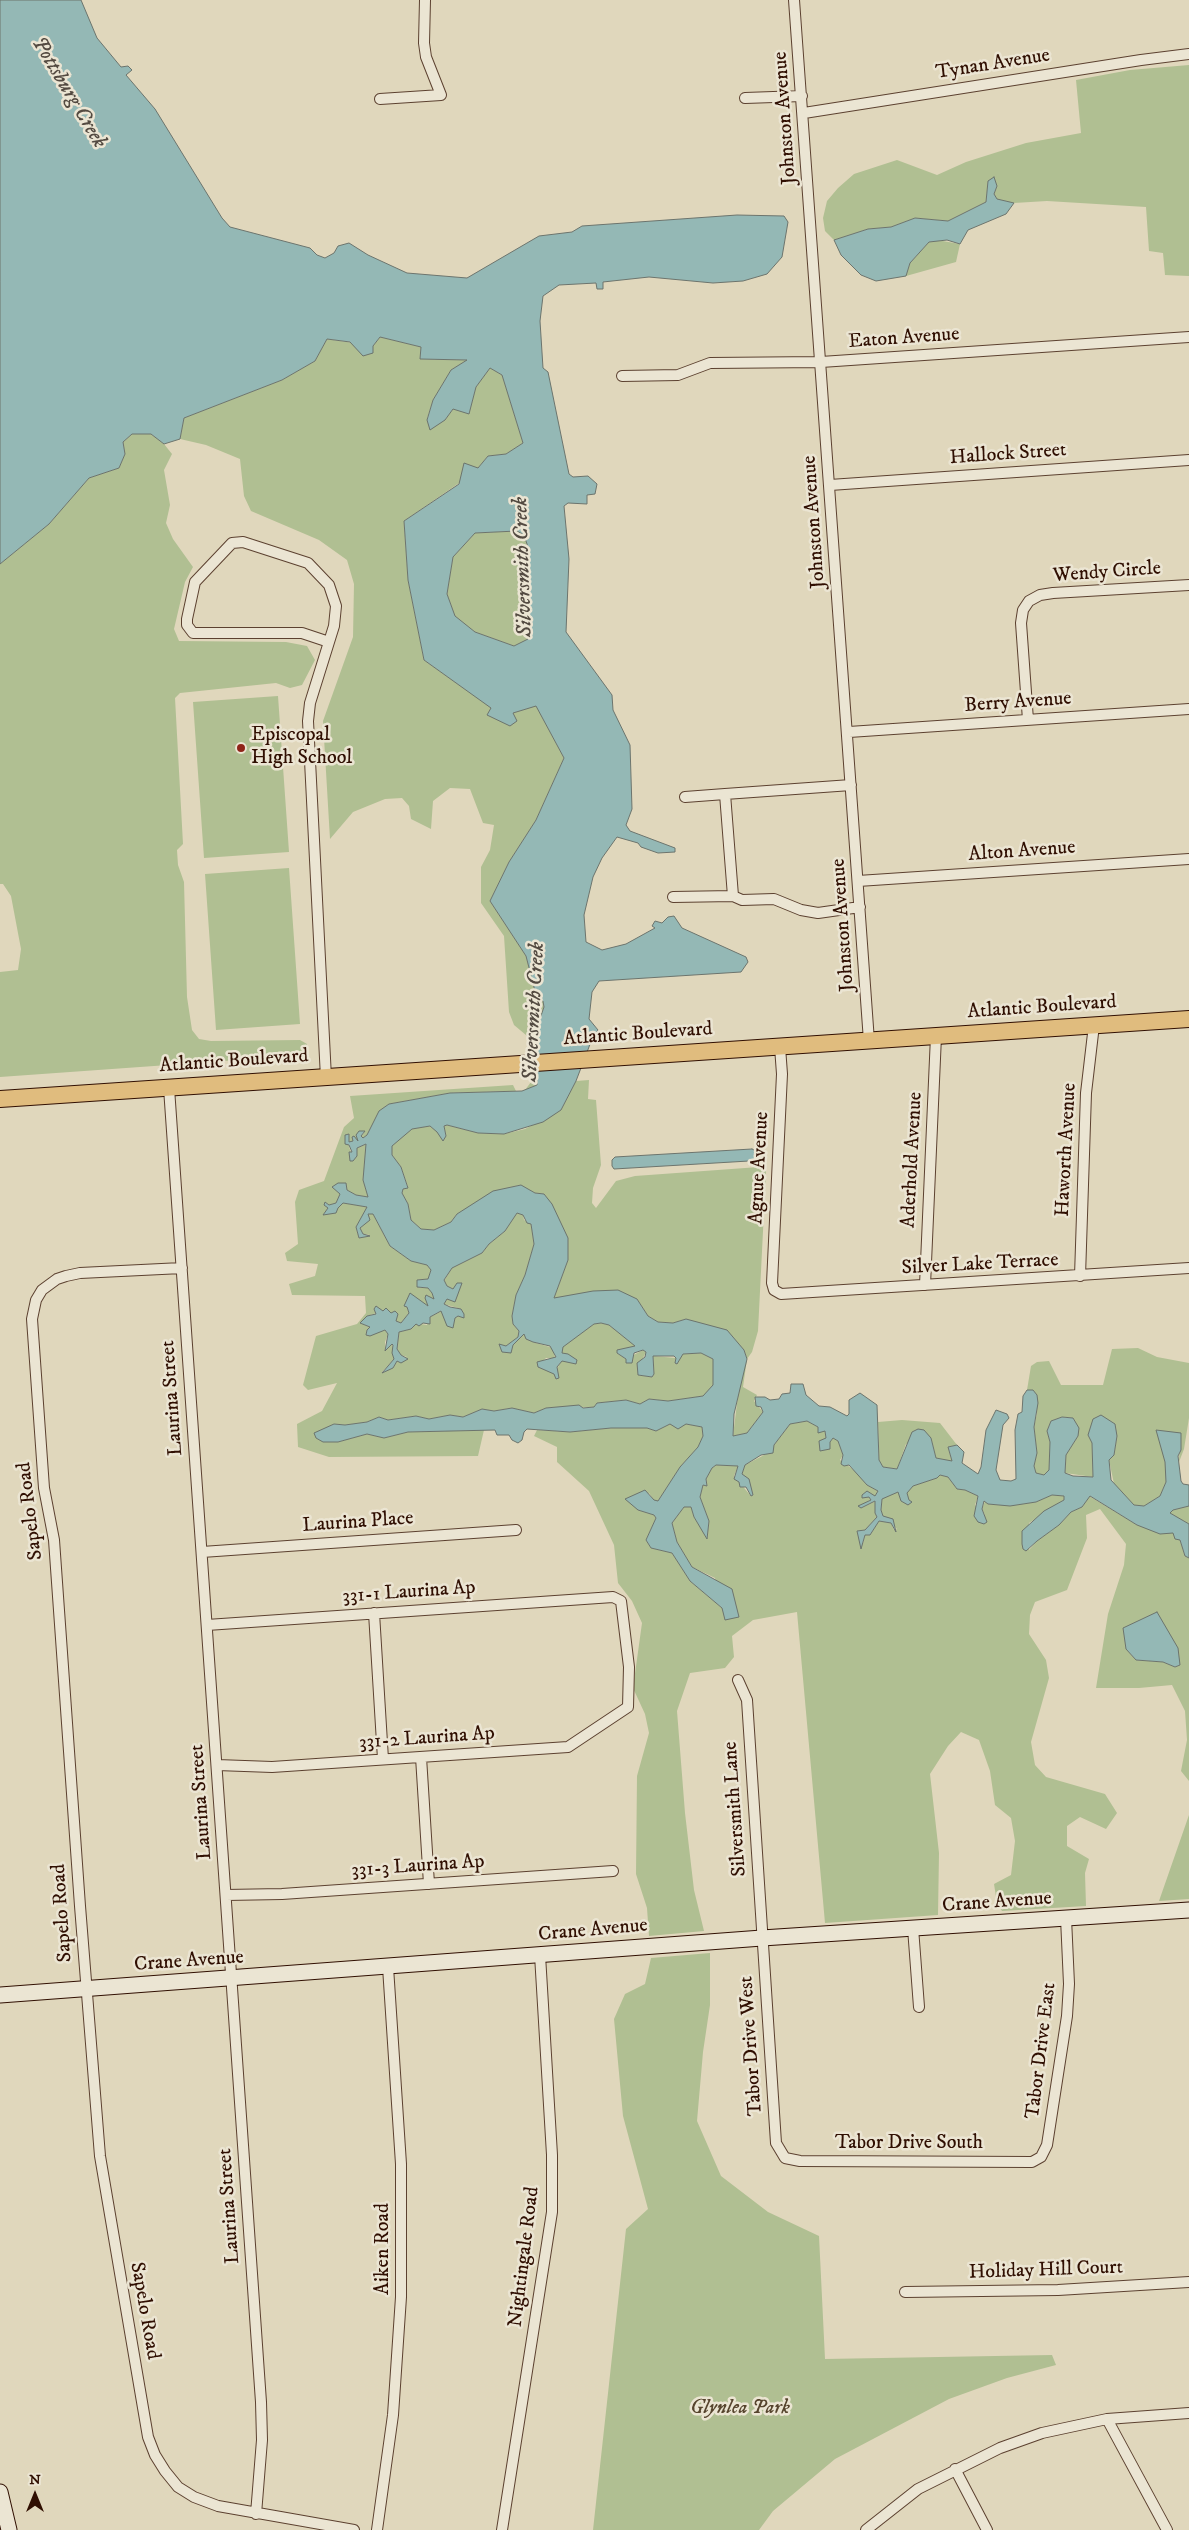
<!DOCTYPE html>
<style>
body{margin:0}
#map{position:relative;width:1189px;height:2530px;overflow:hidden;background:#e0d7bc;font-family:"IM FELL DW Pica",serif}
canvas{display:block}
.north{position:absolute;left:10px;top:2470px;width:50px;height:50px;-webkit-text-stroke:4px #ebe5d3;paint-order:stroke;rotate:0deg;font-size:14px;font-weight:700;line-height:20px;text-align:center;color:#300f02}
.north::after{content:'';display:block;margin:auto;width:18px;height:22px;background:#300f02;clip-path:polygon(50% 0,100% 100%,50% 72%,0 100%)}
</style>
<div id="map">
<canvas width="1189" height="2530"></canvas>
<div class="north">N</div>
</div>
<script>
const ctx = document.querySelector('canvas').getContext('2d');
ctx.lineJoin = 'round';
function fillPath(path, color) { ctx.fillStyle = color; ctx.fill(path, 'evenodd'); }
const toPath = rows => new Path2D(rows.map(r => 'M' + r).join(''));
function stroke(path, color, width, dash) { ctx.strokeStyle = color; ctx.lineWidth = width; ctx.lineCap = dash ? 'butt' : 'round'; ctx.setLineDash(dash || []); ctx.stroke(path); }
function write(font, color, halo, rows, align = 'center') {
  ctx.font = font + ' "IM FELL DW Pica",serif'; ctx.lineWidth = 5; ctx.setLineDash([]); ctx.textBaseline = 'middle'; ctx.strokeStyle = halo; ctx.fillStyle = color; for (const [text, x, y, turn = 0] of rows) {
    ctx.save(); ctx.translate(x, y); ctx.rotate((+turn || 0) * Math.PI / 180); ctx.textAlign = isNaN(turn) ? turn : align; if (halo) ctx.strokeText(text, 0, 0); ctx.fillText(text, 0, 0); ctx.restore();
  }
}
fillPath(toPath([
 [1189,65,1189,276,1165,275,1163,253,1149,251,1146,207,1047,201,1014,203,997,200,994,194,997,186,988,181,986,202,948,221,915,218,891,227,868,229,834,240,825,231,823,218,827,201,838,188,854,174,897,160,937,175,966,162,1026,143,1081,133,1076,80,1130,70],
 [937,240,960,244,956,262,906,276,910,263,929,242],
 [380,337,421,347,420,359,468,360,451,370,433,400,427,419,445,420,453,409,469,413,476,387,490,368,502,375,523,443,506,454,488,456,478,468,459,483,404,521,408,580,424,660,492,708,487,715,513,713,536,705,564,758,536,820,509,862,490,901,526,956,537,999,543,1000,544,1007,536,1030,537,1085,525,1090,531,1082,532,1040,514,1025,509,1012,504,936,481,903,481,867,490,850,494,825,483,823,470,789,450,788,433,801,431,829,411,819,409,806,402,798,385,799,353,812,330,839,323,721,353,637,354,584,347,560,319,540,251,511,244,496,240,459,206,445,180,439,184,418,282,380,315,361,327,339,373,346],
 [132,434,151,434,164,444,172,454,164,470,170,505,166,523,173,539,193,567,185,582,174,629,179,641,286,642,307,646,315,660,302,685,290,688,276,683,180,693,175,698,183,844,177,850,178,865,184,882,187,997,192,1030,199,1039,211,1041,300,1040,307,1044,308,1055,0,1077,0,972,18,970,21,949,11,896,3,884,0,884,0,564,49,524,89,478,119,468,125,454,123,442],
 [517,531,524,535,528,547,522,611,528,640,514,646,475,632,455,617,447,594,453,557,475,533],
 [278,696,289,852,204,858,193,702],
 [289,868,300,1024,216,1030,205,874],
 [589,1080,588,1099,596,1100,601,1165,593,1188,592,1203,596,1208,616,1181,635,1176,759,1167,766,1171,758,1331,752,1352,747,1359,743,1387,757,1395,754,1401,763,1412,747,1433,733,1436,739,1387,747,1359,744,1350,736,1343,686,1319,673,1323,658,1322,648,1316,637,1299,554,1298,568,1260,544,1194,535,1193,520,1185,509,1188,457,1214,451,1222,434,1230,421,1229,411,1220,408,1204,402,1193,403,1189,408,1187,401,1167,392,1155,392,1146,397,1139,412,1129,429,1126,446,1136,444,1126,447,1125,478,1133,504,1134,525,1129,561,1110,576,1081],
 [513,1085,516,1091,450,1093,389,1104,379,1112,367,1135,363,1138,361,1136,364,1133,360,1131,359,1141,357,1142,354,1137,353,1141,349,1142,349,1134,345,1135,353,1158,357,1148,367,1144,363,1180,368,1197,356,1195,347,1190,333,1187,340,1194,336,1203,329,1205,325,1202,328,1208,324,1214,343,1203,368,1207,356,1227,359,1238,370,1235,363,1234,360,1228,368,1219,368,1214,373,1214,390,1246,411,1261,427,1265,431,1270,428,1279,417,1280,420,1288,428,1288,432,1293,434,1299,428,1307,415,1297,407,1307,409,1313,401,1323,396,1321,391,1313,383,1311,367,1316,361,1323,370,1327,367,1330,366,1335,385,1330,388,1334,385,1342,385,1351,392,1343,394,1359,382,1372,393,1368,397,1361,407,1357,401,1355,397,1349,399,1332,411,1329,416,1323,427,1325,430,1317,442,1311,455,1318,458,1315,461,1309,444,1304,453,1289,447,1286,444,1281,452,1268,482,1253,489,1244,505,1231,517,1213,523,1215,524,1220,531,1224,534,1244,525,1275,516,1295,512,1316,513,1324,519,1331,518,1337,506,1346,502,1352,513,1345,524,1334,533,1342,553,1348,555,1358,546,1358,542,1362,543,1368,554,1374,562,1360,562,1347,594,1324,601,1323,609,1325,636,1346,617,1353,626,1359,643,1350,646,1352,638,1368,638,1375,652,1377,654,1374,653,1356,676,1358,683,1354,701,1353,713,1359,713,1385,704,1396,668,1401,649,1399,640,1404,626,1400,597,1403,594,1407,546,1408,534,1413,511,1408,494,1411,482,1409,463,1417,450,1415,429,1419,416,1416,388,1420,379,1417,367,1422,345,1425,334,1424,316,1438,324,1442,338,1442,367,1434,384,1438,408,1432,484,1430,478,1456,329,1457,298,1447,297,1424,322,1411,337,1383,308,1390,303,1385,316,1336,357,1324,366,1313,365,1296,292,1295,289,1284,315,1276,318,1264,287,1261,285,1253,298,1244,295,1202,299,1190,324,1181,344,1127,354,1118,350,1096],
 [1138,1348,1157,1357,1189,1363,1189,1418,1184,1449,1179,1462,1180,1438,1157,1430,1166,1462,1166,1482,1160,1496,1144,1506,1134,1505,1114,1484,1109,1460,1114,1455,1117,1436,1088,1435,1092,1442,1093,1477,1065,1473,1066,1455,1078,1436,1073,1418,1062,1417,1051,1421,1047,1431,1050,1442,1049,1470,1044,1475,1036,1473,1034,1466,1037,1453,1034,1427,1037,1413,1033,1390,1027,1390,1031,1366,1037,1362,1049,1361,1061,1385,1103,1385,1112,1349],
 [902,1420,940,1423,957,1445,948,1447,952,1462,936,1458,931,1438,906,1444,897,1469,883,1467,879,1460,878,1422],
 [807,1421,825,1431,826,1438,830,1442,833,1438,838,1441,843,1455,840,1460,858,1473,867,1485,878,1491,875,1496,869,1497,871,1499,861,1508,876,1501,875,1513,877,1517,865,1530,857,1531,863,1543,865,1535,870,1535,879,1521,891,1523,894,1530,897,1529,883,1516,881,1510,882,1499,887,1495,898,1492,909,1500,906,1493,913,1486,937,1478,939,1475,948,1477,957,1489,965,1490,978,1496,975,1505,985,1515,982,1509,985,1501,988,1504,1010,1505,1036,1502,1052,1495,1064,1496,1064,1500,1029,1523,1029,1550,1037,1541,1059,1525,1071,1512,1082,1507,1089,1496,1137,1525,1173,1533,1180,1540,1185,1556,1189,1558,1189,1781,1181,1771,1187,1740,1185,1711,1172,1685,1139,1688,1096,1688,1108,1614,1124,1565,1126,1544,1100,1509,1086,1515,1087,1538,1067,1590,1035,1602,1030,1615,1029,1634,1046,1660,1049,1678,1031,1742,1035,1765,1046,1777,1105,1794,1117,1813,1106,1829,1080,1817,1067,1826,1067,1846,1089,1859,1085,1873,1086,1906,1002,1911,997,1903,994,1884,1011,1875,1015,1841,1011,1818,995,1805,990,1771,979,1740,961,1732,948,1746,930,1774,939,1853,938,1915,825,1923,797,1612,753,1620,732,1636,734,1657,725,1668,690,1673,677,1711,685,1813,694,1890,704,1931,649,1936,647,1908,636,1874,637,1776,649,1733,645,1714,633,1688,642,1623,632,1601,618,1583,614,1545,589,1491,557,1462,557,1447,534,1436,537,1430,570,1432,611,1428,647,1428,656,1431,670,1424,686,1424,702,1427,703,1436,698,1447,680,1467,658,1501,654,1501,649,1493,638,1510,654,1515,656,1518,646,1540,651,1548,672,1553,690,1581,722,1608,715,1578,692,1567,677,1542,672,1523,684,1507,691,1507,694,1517,707,1538,709,1521,700,1497,703,1485,707,1486,706,1479,712,1468,716,1465,738,1466,734,1476,751,1496,753,1495,742,1474,745,1465,768,1453,790,1424],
 [1126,1649,1180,1665,1175,1667,1163,1662,1136,1660],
 [1189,1506,1189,1524,1169,1513,1173,1510],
 [1189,1815,1189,1899,1159,1901],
 [710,1953,710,2005,703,2052,697,2121,721,2176,768,2212,819,2236,825,2359,1052,2355,1056,2365,1007,2378,949,2399,835,2459,773,2511,759,2530,593,2530,626,2229,648,2209,623,2116,614,2019,625,1994,645,1984,651,1958]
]), '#b0bf92');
const water = toPath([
 [0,0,81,0,97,38,121,67,128,66,132,70,126,75,155,109,222,218,230,227,310,248,317,255,325,258,334,253,338,246,349,243,368,255,407,273,467,278,539,236,572,232,582,226,737,215,784,216,788,222,782,257,767,274,743,281,713,283,649,277,603,282,603,289,597,289,596,283,559,285,543,296,540,321,543,368,548,372,569,474,573,477,588,476,597,484,595,494,587,495,587,504,568,503,564,506,569,559,566,632,612,695,613,710,630,745,632,809,626,825,630,831,675,848,675,852,658,853,641,847,638,843,617,837,602,858,593,877,584,915,586,942,602,950,626,944,655,928,652,926,655,921,662,923,668,917,674,916,682,928,746,957,748,962,741,972,599,981,592,992,589,1019,598,1030,592,1039,576,1081,561,1110,543,1122,504,1134,478,1133,447,1125,444,1126,446,1136,443,1141,437,1132,430,1126,412,1129,392,1146,392,1155,401,1167,408,1188,403,1189,402,1193,408,1204,411,1220,421,1229,434,1230,451,1222,457,1214,493,1191,521,1185,535,1193,544,1194,552,1204,568,1238,568,1260,554,1298,593,1291,618,1290,637,1299,648,1316,658,1322,673,1323,686,1319,727,1330,744,1350,747,1359,734,1414,733,1436,747,1433,763,1412,761,1407,756,1406,755,1397,765,1397,770,1400,779,1399,782,1394,790,1393,791,1384,803,1384,806,1395,819,1406,830,1407,847,1416,849,1414,849,1400,860,1393,877,1405,879,1460,883,1467,897,1469,912,1432,918,1429,924,1430,931,1438,936,1458,952,1461,948,1447,957,1445,964,1452,962,1463,978,1474,981,1467,986,1430,996,1410,1007,1414,1009,1418,1003,1425,996,1470,1000,1480,1011,1481,1016,1479,1015,1430,1018,1414,1022,1412,1023,1396,1027,1390,1033,1390,1037,1395,1038,1403,1034,1427,1037,1453,1034,1466,1036,1473,1044,1475,1049,1470,1050,1442,1047,1431,1051,1421,1062,1417,1073,1418,1079,1428,1078,1436,1066,1455,1065,1473,1073,1476,1093,1477,1092,1443,1088,1435,1093,1419,1101,1415,1115,1424,1117,1436,1114,1455,1109,1460,1111,1480,1134,1505,1144,1506,1160,1496,1166,1482,1165,1462,1156,1430,1181,1433,1181,1450,1178,1456,1181,1481,1183,1484,1189,1485,1189,1506,1173,1510,1170,1513,1189,1524,1189,1558,1185,1556,1180,1540,1175,1539,1173,1533,1160,1534,1137,1525,1090,1496,1082,1507,1071,1512,1059,1525,1037,1541,1026,1551,1023,1549,1022,1544,1022,1531,1044,1511,1064,1500,1064,1496,1052,1495,1036,1502,1010,1506,988,1504,984,1501,982,1509,987,1522,984,1524,978,1522,974,1516,978,1496,965,1490,957,1489,948,1477,940,1475,937,1478,913,1486,907,1493,909,1500,912,1502,908,1505,901,1501,898,1492,882,1499,881,1510,883,1516,893,1519,896,1532,891,1523,879,1521,870,1535,865,1535,861,1549,857,1531,865,1530,877,1517,875,1513,875,1501,861,1508,858,1506,871,1500,869,1497,862,1498,862,1495,867,1491,875,1496,878,1491,867,1485,849,1465,844,1466,841,1464,843,1455,838,1441,833,1438,830,1442,830,1449,820,1451,819,1441,826,1438,825,1431,818,1433,818,1427,807,1421,790,1424,774,1445,773,1453,761,1455,745,1465,742,1474,749,1479,753,1495,751,1496,746,1487,740,1487,739,1482,734,1479,738,1466,716,1465,712,1468,706,1479,707,1486,703,1485,700,1497,709,1521,707,1539,694,1517,691,1507,684,1507,672,1523,677,1542,692,1567,732,1589,739,1617,725,1620,722,1608,690,1581,672,1553,651,1548,646,1540,656,1518,654,1515,638,1510,625,1499,645,1490,654,1500,658,1501,680,1467,698,1447,703,1436,702,1427,686,1424,678,1429,670,1424,656,1431,647,1428,611,1428,570,1432,527,1429,524,1432,522,1440,518,1443,512,1440,509,1435,497,1435,495,1430,408,1432,384,1438,367,1434,338,1442,323,1442,316,1438,314,1433,334,1424,345,1425,367,1422,379,1417,388,1420,416,1416,429,1419,450,1415,463,1417,482,1409,494,1411,512,1408,534,1413,546,1408,579,1405,583,1408,594,1407,597,1403,626,1400,640,1404,649,1399,668,1401,703,1396,713,1385,713,1359,701,1353,683,1354,677,1364,675,1363,676,1358,674,1356,653,1356,654,1374,652,1377,638,1375,637,1363,645,1357,646,1352,643,1350,634,1353,632,1363,626,1363,626,1359,617,1353,617,1350,635,1346,609,1325,601,1323,594,1324,563,1347,562,1353,568,1354,577,1360,576,1364,562,1361,557,1367,559,1378,556,1379,554,1374,538,1367,537,1362,556,1357,550,1346,533,1342,526,1339,524,1334,513,1345,511,1353,502,1352,499,1344,506,1346,518,1337,519,1331,513,1324,512,1316,516,1295,525,1275,534,1244,531,1224,527,1223,523,1215,517,1213,505,1231,489,1244,482,1253,452,1268,444,1280,447,1286,453,1289,457,1283,462,1283,455,1302,447,1299,444,1304,450,1307,461,1309,464,1314,464,1318,458,1316,455,1318,453,1328,447,1326,441,1311,430,1317,430,1324,423,1323,419,1326,416,1324,411,1329,399,1332,397,1349,401,1355,408,1359,401,1363,397,1361,393,1368,382,1373,394,1359,392,1353,393,1345,392,1344,385,1351,388,1334,385,1330,370,1336,366,1335,367,1330,370,1327,360,1323,367,1316,376,1314,374,1309,376,1306,383,1311,386,1308,391,1313,395,1311,398,1314,396,1321,401,1323,409,1313,407,1307,404,1306,410,1293,428,1306,425,1298,426,1295,434,1299,432,1293,428,1288,417,1287,417,1280,428,1279,431,1270,427,1265,411,1261,390,1246,373,1214,368,1214,370,1220,360,1228,363,1234,370,1236,359,1238,356,1227,367,1207,343,1203,338,1208,336,1213,323,1215,328,1208,324,1205,325,1202,329,1205,336,1203,340,1194,332,1187,338,1183,346,1183,347,1190,356,1195,368,1197,363,1180,366,1144,357,1148,357,1156,353,1161,350,1161,349,1152,352,1152,349,1145,345,1144,345,1135,349,1134,349,1142,353,1141,352,1137,354,1136,358,1141,356,1135,359,1131,365,1131,361,1136,363,1138,367,1135,379,1111,389,1104,450,1093,522,1091,537,1085,536,1030,544,1007,543,1001,537,999,526,956,490,901,509,862,536,820,564,758,536,706,513,713,517,721,510,726,487,715,491,708,424,660,408,580,404,521,459,484,464,463,478,468,488,456,506,454,523,443,502,375,490,368,476,387,469,414,453,409,445,420,430,430,427,420,433,400,451,370,467,360,420,359,421,347,380,337,373,346,373,353,363,356,350,342,327,339,315,361,282,380,184,418,180,439,164,444,151,434,132,434,123,442,125,454,119,468,89,478,49,524,0,564,0,0],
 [517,531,524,535,528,547,522,611,528,639,514,646,475,632,455,616,447,594,453,557,475,533,517,531],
 [994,177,997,186,994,194,997,199,1014,203,1006,214,968,230,960,244,947,240,929,242,910,263,906,276,876,281,861,275,841,255,834,240,868,229,891,227,915,218,948,221,986,202,988,181,994,177],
 [752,1149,756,1151,756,1158,749,1161,614,1169,612,1166,612,1160,615,1157,752,1149],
 [1157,1612,1178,1648,1180,1665,1175,1667,1163,1662,1136,1660,1126,1649,1123,1628,1157,1612]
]);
fillPath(water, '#94b8b5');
stroke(water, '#6c746d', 1);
const street = toPath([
 [794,0,869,1041],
 [745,98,802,96],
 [380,99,441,95,426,57,424,43,425,0],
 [804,113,1141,60,1189,54],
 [622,376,678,375,710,363,821,362,1189,337],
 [830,485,1189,460],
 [1028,720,1021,623,1023,610,1029,601,1040,595,1053,593,1189,585],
 [849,732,1189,709],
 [851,785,725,794,733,896,742,900,774,899,801,910,818,913,860,907],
 [685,797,725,794],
 [858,881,1189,859],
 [673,897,733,896],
 [780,1047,782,1074,772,1283,774,1290,781,1294,1189,1268],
 [326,1078,308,721,310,703,334,626,336,606,329,585,308,563,243,542,232,543,195,582,187,619,187,625,193,633,302,633,329,642],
 [169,1088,261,2402,262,2440,256,2514],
 [182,1268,80,1273,66,1276,57,1279,42,1290,36,1300,32,1319,44,1488,54,1540,80,1906,100,2156,148,2437,155,2455,165,2471,178,2487,194,2497,218,2506,354,2530],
 [1080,1276,1086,1093,1094,1025],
 [925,1285,936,1036],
 [202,1552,516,1530],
 [374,1613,383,1759],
 [207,1625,613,1597,621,1601,629,1667,628,1707,568,1747,272,1767,217,1765],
 [738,1680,747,1700,776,2143,785,2158,800,2161,1032,2162,1041,2157,1047,2145,1067,2016,1069,1984,1066,1918],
 [421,1757,429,1884],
 [226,1895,282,1894,613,1871],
 [913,1928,919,2007],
 [905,2292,1058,2290,1189,2282],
 [1107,2419,1167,2530],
 [955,2469,987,2530],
 [377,2530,393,2415,401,2297,401,2164,388,1967],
 [502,2530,552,2212,552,2155,540,1955],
 [866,2530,918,2489,1000,2448,1042,2433,1107,2419,1189,2413]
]);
const secondary = toPath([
 [0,1995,762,1938,1189,1910],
 [0,2492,9,2530]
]);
const primary = toPath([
 [0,1099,1189,1019]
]);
stroke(street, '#5c4130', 12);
stroke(secondary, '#300f02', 17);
stroke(primary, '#300f02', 18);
stroke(street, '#ebe5d3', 10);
stroke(secondary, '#ebe5d3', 15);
stroke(primary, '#e0bc7e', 16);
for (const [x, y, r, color] of [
 [241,748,5,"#8f2418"]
]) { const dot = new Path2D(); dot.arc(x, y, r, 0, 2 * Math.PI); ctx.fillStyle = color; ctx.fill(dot); stroke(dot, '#ebe5d3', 2); }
write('20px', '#300f02', '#ebe5d3', [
 ["Tynan Avenue",993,65,-9],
 ["Johnston Avenue",786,118,-94],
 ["Eaton Avenue",904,339,-4],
 ["Hallock Street",1008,455,-4],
 ["Johnston Avenue",815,522,-94],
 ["Wendy Circle",1107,573,-4],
 ["Berry Avenue",1018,703,-4],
 ["Alton Avenue",1022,852,-4],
 ["Johnston Avenue",844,925,-94],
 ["Atlantic Boulevard",1042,1008,-4],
 ["Atlantic Boulevard",638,1035,-4],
 ["Atlantic Boulevard",234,1062,-4],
 ["Haworth Avenue",1067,1150,-87],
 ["Aderhold Avenue",913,1160,-87],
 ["Agnue Avenue",760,1168,-87],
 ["Silver Lake Terrace",980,1265,-3],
 ["Laurina Street",173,1398,-94],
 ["Sapelo Road",31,1511,-97],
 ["Laurina Place",358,1523,-4],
 ["331-1 Laurina Ap",409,1593,-4],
 ["331-2 Laurina Ap",427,1739,-4],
 ["Laurina Street",202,1802,-94],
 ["Silversmith Lane",736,1809,-94],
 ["331-3 Laurina Ap",418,1867,-4],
 ["Crane Avenue",997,1903,-4],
 ["Sapelo Road",63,1913,-94],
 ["Crane Avenue",593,1931,-5],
 ["Crane Avenue",189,1962,-4],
 ["Tabor Drive West",752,2046,-94],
 ["Tabor Drive East",1042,2051,-83],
 ["Tabor Drive South",909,2144],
 ["Laurina Street",230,2206,-94],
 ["Aiken Road",384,2249,-90],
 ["Nightingale Road",525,2257,-83],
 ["Holiday Hill Court",1046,2271,-2],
 ["Sapelo Road",144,2311,80]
]);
write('20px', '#300f02', '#ebe5d3', [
 ["Episcopal",251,736],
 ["High School",251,759]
], 'left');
write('italic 20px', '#56442d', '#ebe5d3', [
 ["Glynlea Park",740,2409]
]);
write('italic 21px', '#534a41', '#ebe5d3', [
 ["Pottsburg Creek",68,93,59],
 ["Silversmith Creek",524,567,-92],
 ["Silversmith Creek",535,1012,-87]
]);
</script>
